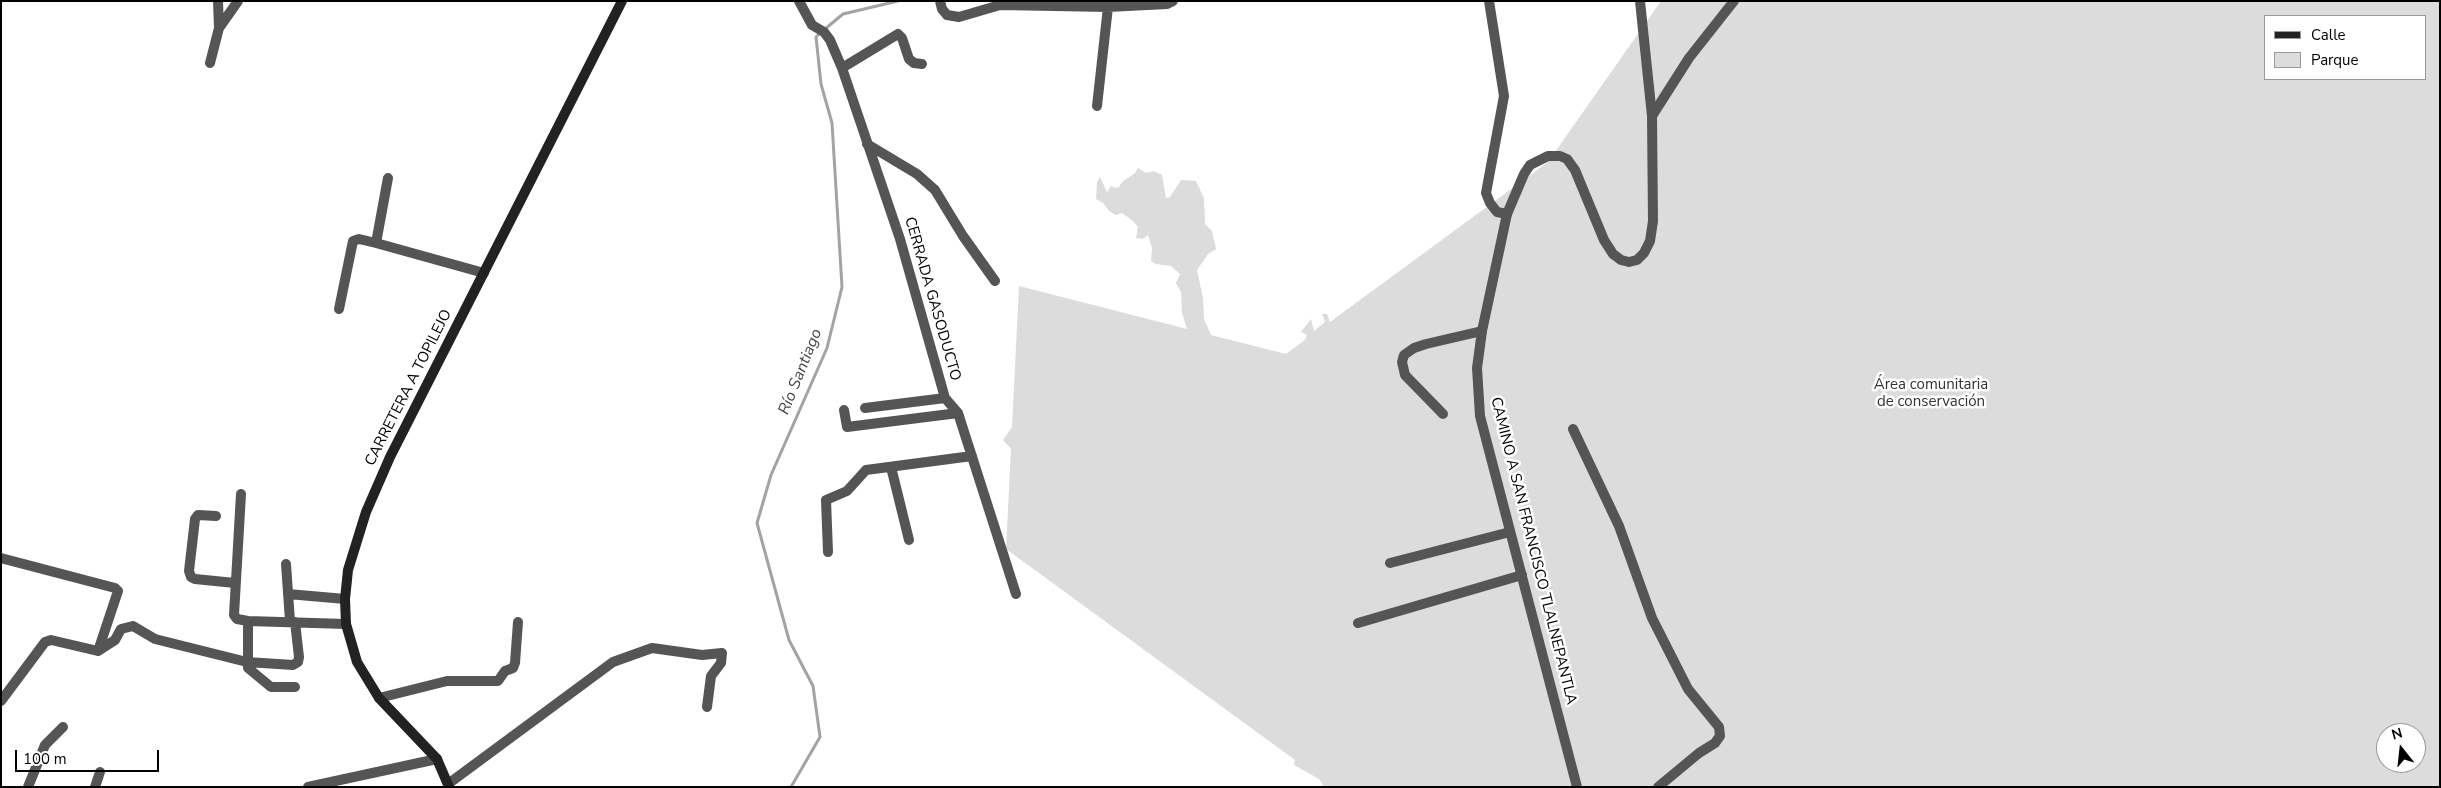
<!DOCTYPE html>
<meta charset="utf-8">
<style>
body{margin:0}
#map{position:relative;width:2441px;height:788px;overflow:hidden;background:#fff;font-family:"Nunito Sans",sans-serif}
canvas{display:block}
.frame{position:absolute;inset:0;border:2px solid #000;pointer-events:none}
.legend{position:absolute;left:2264px;top:15px;width:162px;height:65px;box-sizing:border-box;background:#fff;border:1px solid #999;margin:0;padding:6px 9px;list-style:none;font-size:15px;color:#000}
.legend li{display:flex;align-items:center;gap:10px;height:25px}
.legend b{width:25px;border:1px solid #999}
.north{position:absolute;left:2376px;top:723px;width:50px;height:50px;box-sizing:border-box;background:#fff;border:1px solid #999;border-radius:50%;rotate:344deg;font-size:14px;font-weight:700;line-height:20px;text-align:center;color:#000}
.north::after{content:'';display:block;margin:auto;width:18px;height:22px;background:#000;clip-path:polygon(50% 0,100% 100%,50% 72%,0 100%)}
.scale{position:absolute;left:15px;top:750px;width:144px;height:22px;box-sizing:border-box;border:2px solid #000;border-top:0;padding-left:6px;font-size:15px;line-height:18px;white-space:nowrap;color:#000;-webkit-text-stroke:4px #fff;paint-order:stroke}
</style>
<div id="map">
<canvas width="2441" height="788"></canvas>
<div class="frame"></div>
<ul class="legend">
<li><b style="height:6px;background:#222"></b>Calle</li>
<li><b style="height:14px;background:#dcdcdc"></b>Parque</li>
</ul>
<div class="north">N</div>
<div class="scale">100 m</div>
</div>
<script>
const ctx = document.querySelector('canvas').getContext('2d');
ctx.lineJoin = 'round';
function fillPath(path, color) { ctx.fillStyle = color; ctx.fill(path, 'evenodd'); }
const toPath = rows => new Path2D(rows.map(r => 'M' + r).join(''));
function stroke(path, color, width, dash) { ctx.strokeStyle = color; ctx.lineWidth = width; ctx.lineCap = dash ? 'butt' : 'round'; ctx.setLineDash(dash || []); ctx.stroke(path); }
function write(font, color, halo, rows, align = 'center') {
  ctx.font = font + ' "Nunito Sans",sans-serif'; ctx.lineWidth = 5; ctx.setLineDash([]); ctx.textBaseline = 'middle'; ctx.strokeStyle = halo; ctx.fillStyle = color; for (const [text, x, y, turn = 0] of rows) {
    ctx.save(); ctx.translate(x, y); ctx.rotate((+turn || 0) * Math.PI / 180); ctx.textAlign = isNaN(turn) ? turn : align; if (halo) ctx.strokeText(text, 0, 0); ctx.fillText(text, 0, 0); ctx.restore();
  }
}
fillPath(toPath([
 [1661,1,2440,1,2440,787,1324,787,1319,779,1294,765,1295,760,1006,549,1011,449,1003,440,1012,427,1019,286,1187,329,1182,313,1181,292,1176,283,1180,274,1171,266,1156,264,1151,261,1152,248,1148,235,1143,239,1136,238,1138,227,1133,221,1122,213,1116,215,1109,211,1103,203,1096,199,1097,182,1100,177,1107,192,1111,186,1115,188,1119,187,1122,182,1135,173,1138,168,1146,173,1154,171,1162,175,1166,198,1170,197,1181,180,1196,181,1204,198,1205,224,1212,231,1216,249,1208,254,1197,270,1203,298,1204,319,1211,335,1286,354,1305,340,1307,335,1301,332,1311,319,1314,331,1325,322,1322,314,1327,314,1330,322,1548,162],
 [2265,16,2425,16,2425,79,2265,79],
 [2386,733,2416,733,2416,763,2386,763]
]), '#dcdcdc');
stroke(toPath([
 [825,29,843,14,898,1],
 [791,787,820,737,813,686,789,640,757,523,771,475,827,348,842,287,832,123,821,84,816,37,820,33]
]), '#a3a3a3', 3);
stroke(toPath([
 [799,1,812,25,824,32,830,40,842,68,900,239,945,398,958,413,1016,594],
 [940,1,942,9,947,15,959,17,1000,5,1108,7,1167,4,1173,1],
 [1489,1,1504,96,1486,193,1490,203,1497,212,1507,214],
 [219,28,238,1],
 [210,63,219,28,218,1],
 [842,68,898,34,902,38,909,59,914,63,922,64],
 [1097,106,1108,7],
 [1652,116,1689,58,1734,1],
 [867,144,917,174,935,190,963,236,995,281],
 [376,243,388,178],
 [339,309,353,241,359,239,376,243,484,273],
 [865,408,945,398],
 [844,410,847,427,958,413],
 [1443,414,1405,375,1402,362,1404,355,1414,348,1426,344,1482,331],
 [1573,429,1619,526,1652,618,1688,689,1719,727,1720,736,1715,743,1699,753,1658,787],
 [891,467,909,540],
 [241,494,234,615,237,619,248,621,346,624],
 [216,516,198,515,195,519,189,571,191,577,195,579,235,583],
 [828,552,826,500,847,491,866,470,972,456],
 [1,558,115,588,118,591,98,651],
 [1390,563,1510,532],
 [286,564,290,621],
 [288,594,345,599],
 [248,621,248,668,271,687,295,687],
 [1358,623,1522,575],
 [379,698,447,681,498,681,505,671,513,668,515,663,518,622],
 [1,701,45,642,51,640,98,651,115,640,121,629,133,626,155,639,247,662,293,665,298,662,299,657,295,622],
 [448,784,613,662,652,648,702,655,722,653,721,663,711,676,707,707],
 [28,787,45,745,63,727],
 [95,787,100,772],
 [308,787,437,759]
]), '#555', 10);
stroke(toPath([
 [1577,787,1480,416,1477,368,1482,331,1507,214,1524,174,1530,165,1548,156,1560,156,1567,159,1575,170,1604,240,1613,254,1621,260,1629,262,1637,260,1644,253,1650,241,1653,221,1652,116,1640,1]
]), '#555', 10);
stroke(toPath([
 [449,787,437,759,379,698,357,662,346,624,345,599,348,570,366,512,390,457,622,1]
]), '#222', 10);
write('15px', '#000', '#fff', [
 ["CERRADA GASODUCTO",932,299,74],
 ["CARRETERA A TOPILEJO",409,388,-63],
 ["CAMINO A SAN FRANCISCO TLALNEPANTLA",1533,551,76]
]);
write('15px', '#333', '#fff', [
 ["Área comunitaria",1931,385],
 ["de conservación",1931,402]
]);
write('italic 16px', '#444', '#fff', [
 ["Río Santiago",801,372,-68]
]);
</script>
